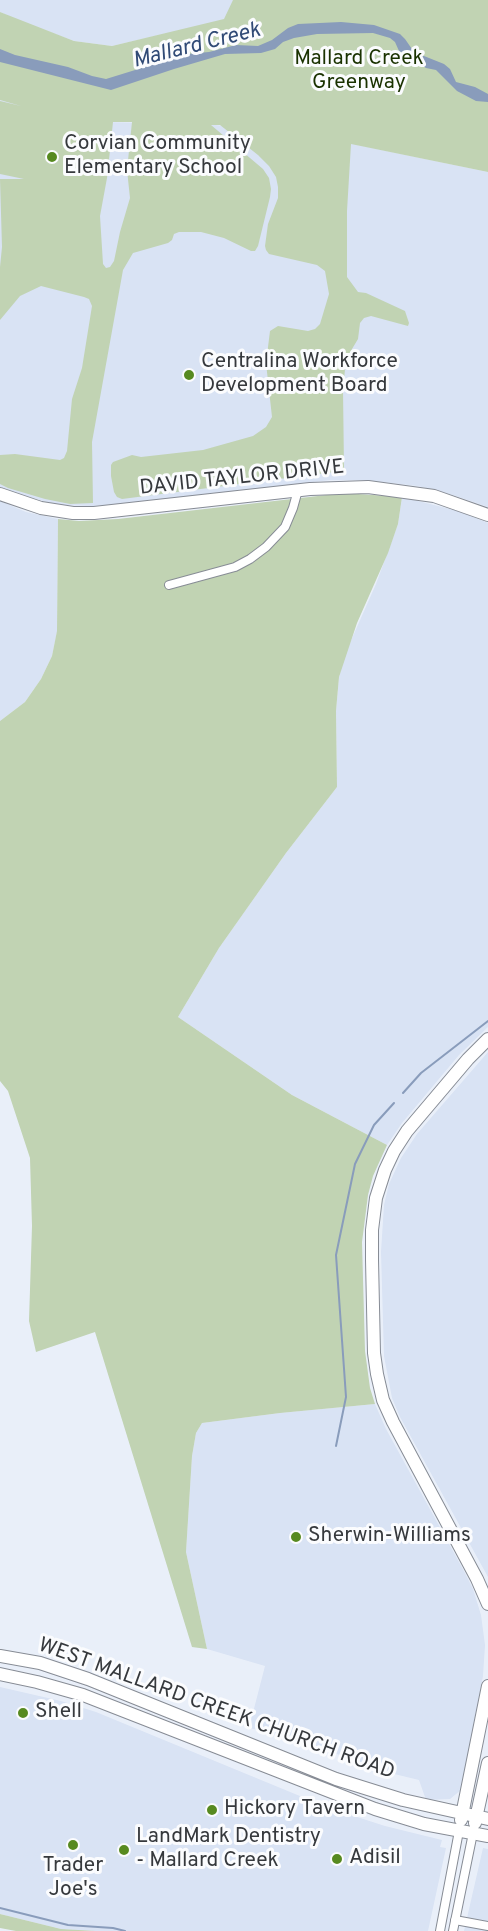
<!DOCTYPE html>
<style>
body{margin:0}
canvas{display:block;background:#e9eff9}
</style>
<canvas width="488" height="1931"></canvas>
<script>
const ctx = document.querySelector('canvas').getContext('2d');
ctx.lineJoin = 'round';
function fillPath(path, color) { ctx.fillStyle = color; ctx.fill(path, 'evenodd'); }
const toPath = rows => new Path2D(rows.map(r => 'M' + r).join(''));
function stroke(path, color, width, dash) { ctx.strokeStyle = color; ctx.lineWidth = width; ctx.lineCap = dash ? 'butt' : 'round'; ctx.setLineDash(dash || []); ctx.stroke(path); }
function write(font, color, halo, rows, align = 'center') {
  ctx.font = font + ' Overpass,sans-serif'; ctx.lineWidth = 6; ctx.setLineDash([]); ctx.textBaseline = 'middle'; ctx.strokeStyle = halo; ctx.fillStyle = color; for (const [text, x, y, turn = 0] of rows) {
    ctx.save(); ctx.translate(x, y); ctx.rotate((+turn || 0) * Math.PI / 180); ctx.textAlign = isNaN(turn) ? turn : align; if (halo) ctx.strokeText(text, 0, 0); ctx.fillText(text, 0, 0); ctx.restore();
  }
}
fillPath(toPath([
 [0,0,311,0,112,46,74,41,15,19,0,12],
 [0,100,102,122,201,124,254,128,319,137,488,172,488,507,453,495,418,486,364,480,330,480,143,502,92,506,60,505,47,502,18,494,0,487],
 [402,497,458,511,488,523,488,1027,459,1055,402,1123,387,1145,292,1095,178,1017,219,948,286,853,337,787,336,711,339,677,345,654,376,584,398,524],
 [0,501,26,512,58,519,57,632,52,656,41,679,25,702,0,721],
 [488,1052,488,1577,400,1417,392,1398,384,1356,381,1252,384,1205,389,1184,401,1158,417,1134],
 [375,1404,386,1429,465,1573,473,1589,481,1615,485,1645,483,1676,461,1790,450,1799,426,1800,419,1780,382,1771,292,1737,249,1728,265,1666,207,1649,186,1552,192,1456,196,1433,202,1423,280,1413],
 [0,1687,61,1701,96,1712,329,1808,385,1826,442,1840,440,1847,446,1848,428,1931,96,1931,61,1929,0,1914],
 [483,1848,488,1849,488,1931,464,1931]
]), '#d9e3f4');
fillPath(toPath([
 [233,0,488,0,488,172,351,144,347,211,347,277,358,292,366,293,405,311,409,323,408,326,371,316,364,318,360,323,358,339,346,359,343,390,344,468,342,471,122,499,117,497,114,492,111,476,111,465,113,462,132,455,141,457,203,450,253,436,266,427,272,417,266,363,270,331,278,326,308,331,315,329,320,324,329,294,325,271,317,265,269,254,266,250,265,246,268,224,278,198,278,187,276,177,269,166,258,155,220,125,211,125,263,169,269,178,271,189,270,197,258,246,255,251,251,251,224,238,201,232,179,232,174,234,172,240,168,243,133,253,123,270,92,442,93,503,70,504,45,499,8,488,0,484,0,455,15,454,60,460,64,458,67,451,72,399,82,368,92,306,89,299,84,297,41,286,20,296,0,320,0,267,2,247,0,179,24,179,0,174,0,101,21,106,0,100,0,12,74,41,112,46,224,19],
 [113,122,132,122,127,170,130,198,120,232,114,261,110,267,106,268,103,264,100,216,107,178],
 [344,493,402,497,398,524,388,553,357,623,339,677,336,711,337,787,286,853,219,948,178,1017,292,1095,387,1145,373,1176,368,1195,362,1242,365,1351,370,1388,375,1404,280,1413,202,1423,196,1433,192,1456,186,1552,207,1649,192,1647,95,1332,36,1352,29,1321,32,1226,30,1158,8,1091,0,1081,0,721,25,702,41,679,52,656,57,631,58,519,79,521,118,519],
 [0,1914,61,1929,96,1931,16,1931,0,1928]
]), '#c1d3b3');
fillPath(toPath([
 [341,22,374,25,400,34,405,39,414,52,444,64,450,69,456,82,475,87,488,94,488,102,476,101,457,91,436,70,426,68,399,51,395,42,390,38,373,33,317,34,294,38,283,42,275,49,261,53,225,54,174,69,111,90,0,62,0,49,15,55,68,67,92,76,106,79,187,54,209,52,236,45,258,46,272,40,288,28,298,24]
]), '#899cbb');
stroke(toPath([
 [403,1093,421,1073,488,1021],
 [336,1446,346,1397,336,1255,355,1164,374,1125,394,1103],
 [0,1908,68,1925,113,1928,125,1931]
]), '#899cbb', 2);
const street = toPath([
 [169,585,235,567,250,559,266,547,285,527,293,508,298,490],
 [455,1920,488,1926],
 [440,1931,459,1831],
 [453,1931,473,1833]
]);
const secondary = toPath([
 [0,494,41,508,73,513,94,513,310,489,368,487,434,496,488,515],
 [488,1039,468,1059,407,1131,394,1151,385,1170,376,1198,372,1230,372,1260,374,1353,377,1374,383,1400,393,1422,477,1579,488,1604],
 [0,1656,40,1663,88,1679,336,1779,403,1800,488,1819],
 [0,1674,37,1682,83,1695,375,1809,424,1824,488,1836],
 [461,1820,488,1686],
 [475,1823,488,1763]
]);
stroke(street, '#878c95', 10);
stroke(secondary, '#878c95', 14);
stroke(street, '#fff', 8);
stroke(secondary, '#fff', 12);
for (const [x, y, r, color] of [
 [52,157,6,"#578a20"],
 [189,375,6,"#578a20"],
 [296,1537,6,"#578a20"],
 [23,1713,6,"#578a20"],
 [212,1810,6,"#578a20"],
 [73,1845,6,"#578a20"],
 [124,1850,6,"#578a20"],
 [337,1859,6,"#578a20"]
]) { const dot = new Path2D(); dot.arc(x, y, r, 0, 2 * Math.PI); ctx.fillStyle = color; ctx.fill(dot); stroke(dot, '#fbfcfe', 2); }
write('21px', '#1a3200', '#fbfcfe', [
 ["Mallard Creek",359,60],
 ["Greenway",359,84]
]);
write('21px', '#36393d', '#fbfcfe', [
 ["Corvian Community",64,145],
 ["Elementary School",64,169],
 ["Centralina Workforce",201,363],
 ["Development Board",201,387],
 ["Sherwin-Williams",308,1537],
 ["Shell",35,1713],
 ["Hickory Tavern",224,1810],
 ["LandMark Dentistry",136,1838],
 ["- Mallard Creek",136,1862],
 ["Adisil",349,1859],
 ["Trader",73,1867,"center"],
 ["Joe's",73,1891,"center"]
], 'left');
write('21px', '#36393d', '#fbfcfe', [
 ["DAVID TAYLOR DRIVE",242,479,-6],
 ["WEST MALLARD CREEK CHURCH ROAD",216,1710,20]
]);
write('italic 22px', '#304a76', '#fbfcfe', [
 ["Mallard Creek",197,47,-14]
]);
</script>
